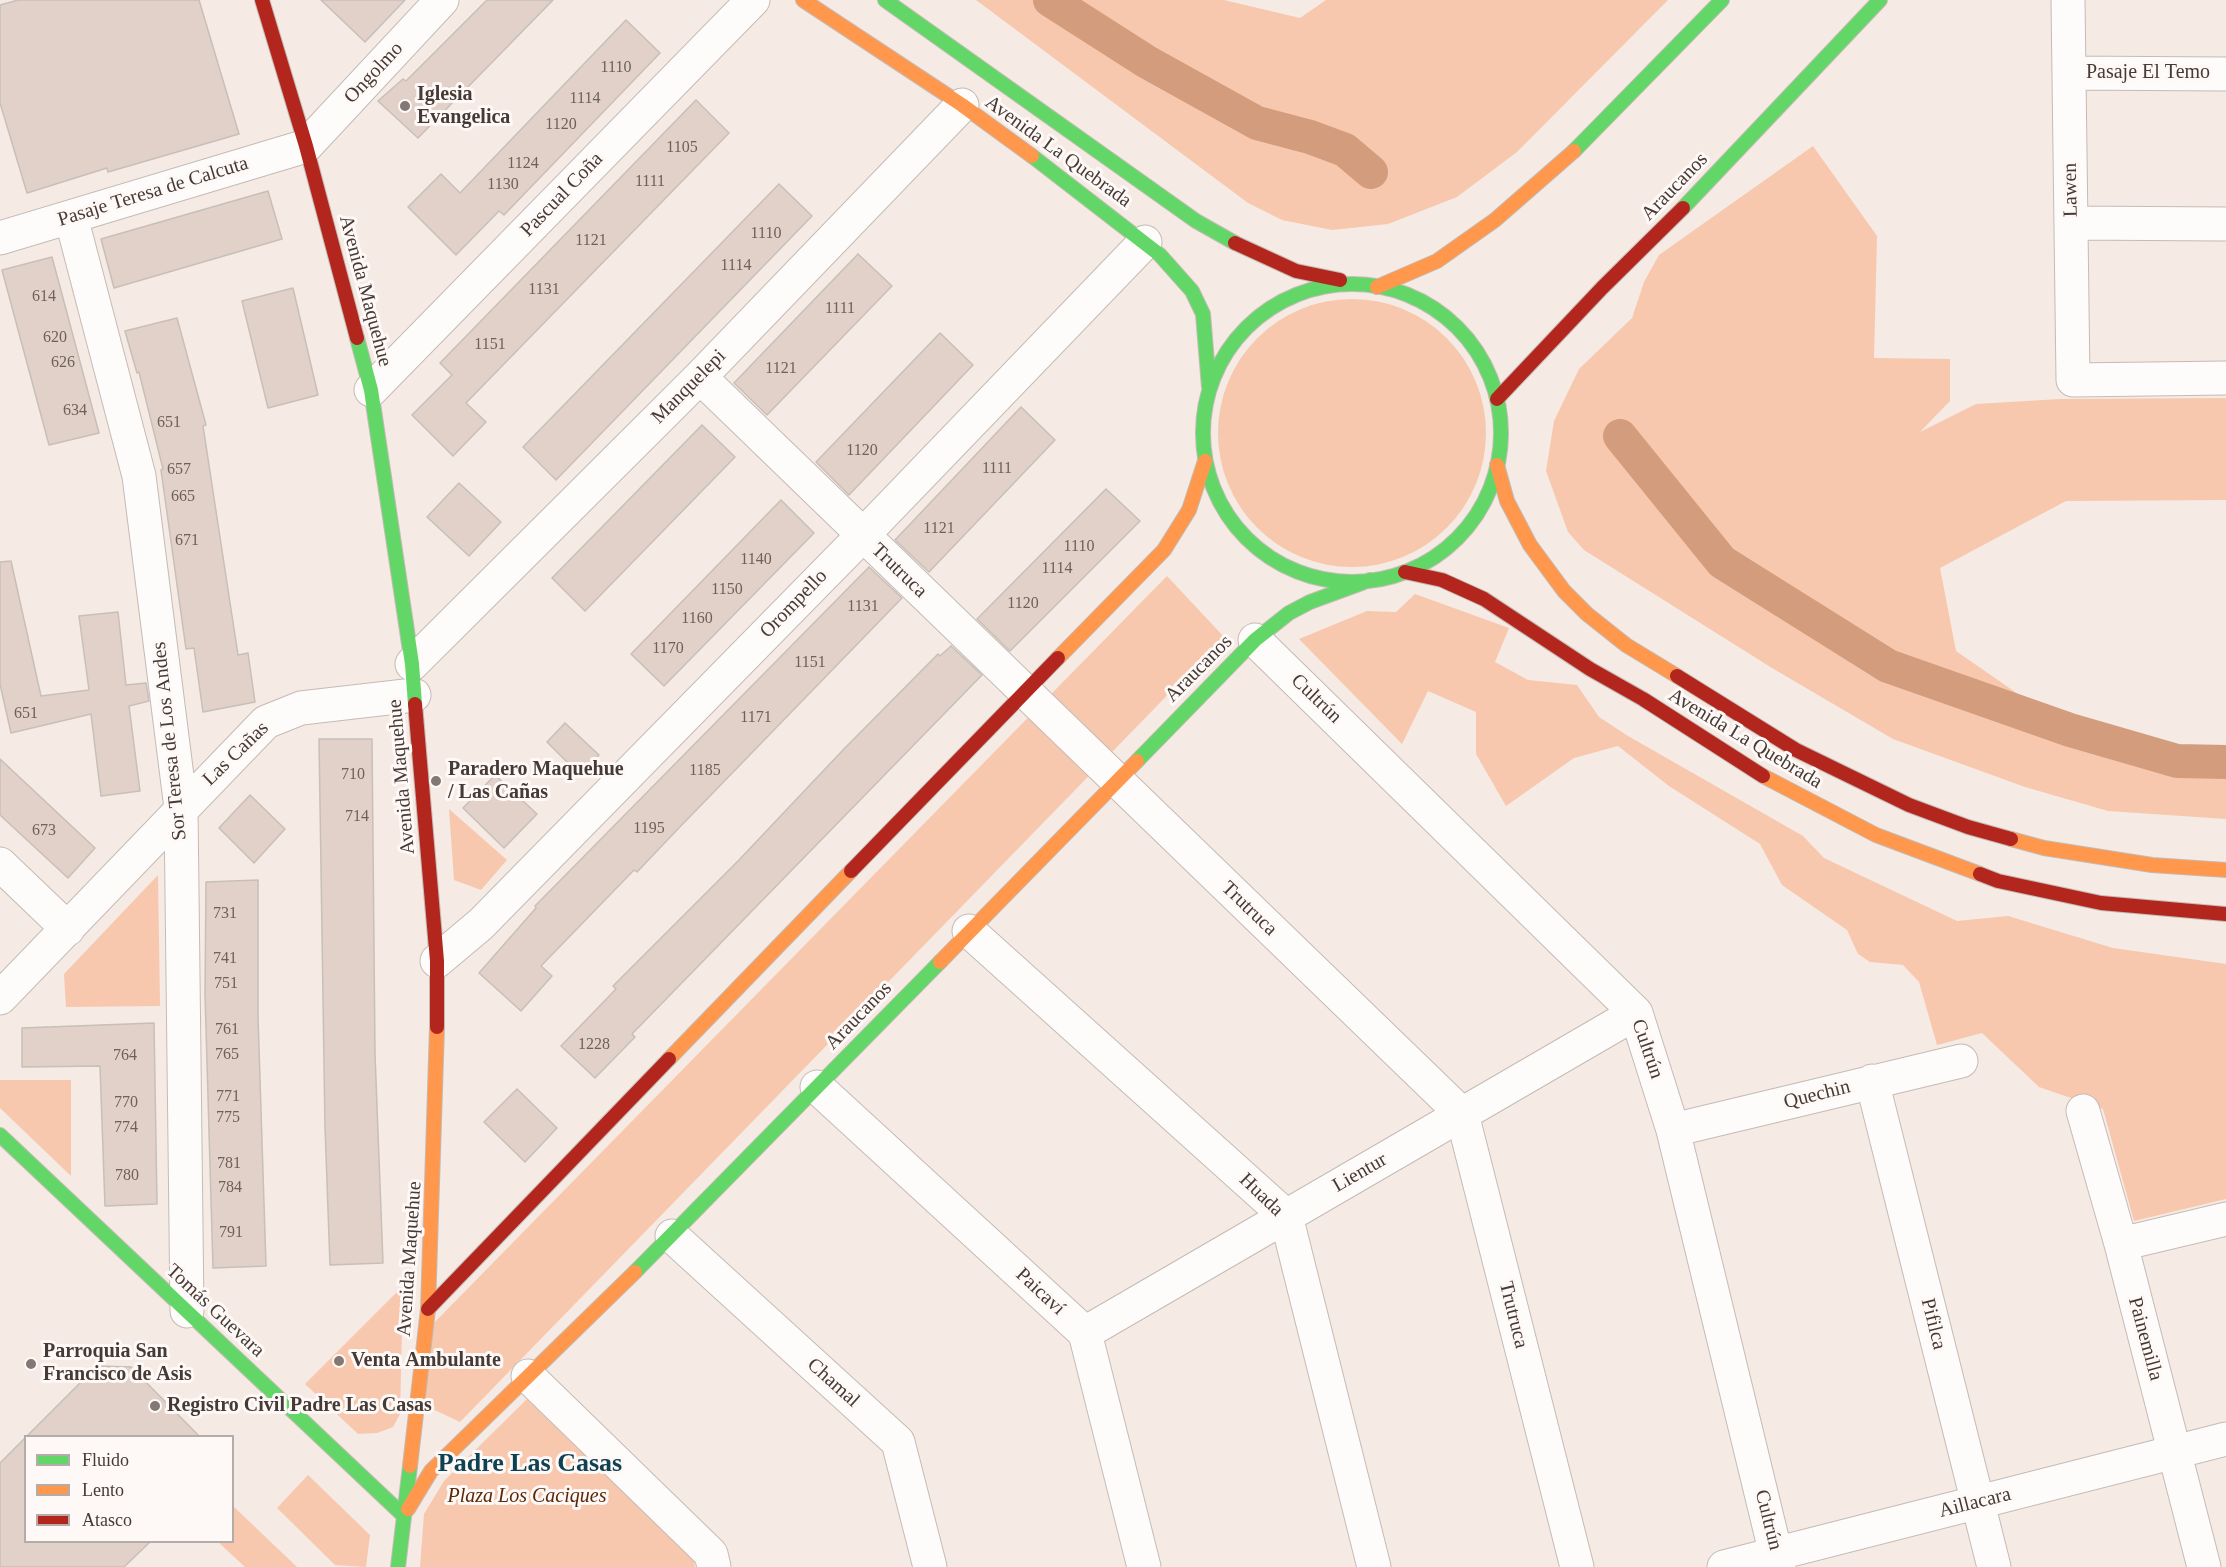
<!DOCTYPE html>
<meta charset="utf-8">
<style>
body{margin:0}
#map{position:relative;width:2226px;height:1567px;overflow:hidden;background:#f5eae4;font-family:"Times New Roman",serif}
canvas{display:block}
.legend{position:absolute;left:24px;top:1435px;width:210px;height:108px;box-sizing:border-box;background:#fef8f6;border:2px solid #b4aca9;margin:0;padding:8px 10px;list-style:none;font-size:18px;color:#453b36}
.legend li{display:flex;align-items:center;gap:12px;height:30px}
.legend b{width:30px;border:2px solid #b4aca9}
</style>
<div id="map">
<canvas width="2226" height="1567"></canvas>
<ul class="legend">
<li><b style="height:8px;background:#63d668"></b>Fluido</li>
<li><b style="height:8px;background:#ff974d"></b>Lento</li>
<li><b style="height:8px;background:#b3261e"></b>Atasco</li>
</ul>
</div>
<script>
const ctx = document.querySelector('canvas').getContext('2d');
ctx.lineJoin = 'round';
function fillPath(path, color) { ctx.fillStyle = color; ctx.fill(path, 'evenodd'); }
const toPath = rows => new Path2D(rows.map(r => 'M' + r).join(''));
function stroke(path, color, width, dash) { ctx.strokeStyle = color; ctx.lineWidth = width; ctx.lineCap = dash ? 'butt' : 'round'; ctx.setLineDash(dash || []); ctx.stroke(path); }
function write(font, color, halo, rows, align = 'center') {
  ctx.font = font + ' "Times New Roman",serif'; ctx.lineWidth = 6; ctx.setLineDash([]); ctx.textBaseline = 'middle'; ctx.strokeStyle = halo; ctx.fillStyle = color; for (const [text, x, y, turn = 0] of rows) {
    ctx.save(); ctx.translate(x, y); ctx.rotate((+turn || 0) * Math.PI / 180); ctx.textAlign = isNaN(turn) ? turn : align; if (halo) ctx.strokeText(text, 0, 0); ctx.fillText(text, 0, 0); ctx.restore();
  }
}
fillPath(toPath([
 [976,0,1224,0,1300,18,1326,0,1668,0,1517,152,1457,197,1388,224,1332,230,1282,220,1248,203],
 [1813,146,1877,236,1874,358,1950,359,1950,401,1920,432,1976,404,2060,399,2226,398,2226,500,2066,501,1940,568,1956,651,2070,730,2177,761,2226,762,2226,819,2108,811,2025,787,1893,739,1772,668,1584,550,1568,532,1546,471,1554,421,1579,369,1632,318,1644,282,1659,255],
 '1218 433a134 134 0 1 1 268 0a134 134 0 1 1-268 0Z',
 [1167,576,1224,637,460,1422,424,1405,430,1327],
 [1415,594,1509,628,1495,662,1528,680,1577,685,1599,717,1628,736,1803,836,1824,858,1957,921,2008,916,2113,948,2226,964,2226,1199,2134,1221,2103,1109,2039,1087,1982,1033,1937,1045,1919,982,1903,965,1870,962,1858,954,1847,930,1782,885,1760,844,1669,786,1618,746,1574,758,1506,806,1476,754,1476,712,1428,691,1402,744,1299,639,1367,611,1396,612],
 [449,809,507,860,481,890,454,880],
 [158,875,160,1006,66,1007,64,974],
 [0,1080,71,1080,71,1176,0,1108],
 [403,1286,400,1414,393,1427,377,1433,358,1434,305,1384],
 [527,1399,694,1561,695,1567,420,1567,424,1514,444,1481],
 [308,1475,370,1535,366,1567,335,1565,277,1508],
 [233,1506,297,1567,245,1567,218,1542,232,1542]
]), '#f7c8ae');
stroke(toPath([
 [1050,0,1147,62,1257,123,1310,137,1345,150,1371,172],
 [1620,436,1722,562,1888,666,2070,730,2177,761,2226,762]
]), '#d29c7d', 34);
const building = toPath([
 [18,0,199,0,239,134,108,172,107,168,27,193,0,103,0,5,18,0],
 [321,0,405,0,365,42,321,0],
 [487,0,553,0,418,138,378,101,403,79,406,81,487,0],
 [626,20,660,53,504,215,499,211,456,255,408,207,441,174,460,193,626,20],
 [696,100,729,133,466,403,486,422,453,456,412,415,452,375,440,363,696,100],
 [779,184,812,216,556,480,523,447,779,184],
 [268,191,282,239,114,288,101,239,268,191],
 [858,254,892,286,767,415,734,383,858,254],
 [52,257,99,433,49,445,2,270,52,257],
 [293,288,318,395,268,408,242,301,293,288],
 [177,318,206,425,203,426,238,655,248,653,255,702,203,712,194,648,186,649,161,470,163,469,139,372,137,373,125,331,177,318],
 [940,333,973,365,849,495,816,462,940,333],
 [1021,407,1055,440,929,572,895,540,1021,407],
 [702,425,735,457,585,611,552,578,702,425],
 [459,483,501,522,469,556,427,517,459,483],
 [1106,489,1140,521,1010,651,977,619,1106,489],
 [781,500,814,533,664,686,631,654,781,500],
 [11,561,41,696,89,690,79,616,118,612,126,685,146,683,149,701,129,706,140,791,101,796,91,714,11,733,0,684,0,562,11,561],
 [869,567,902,598,676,831,637,872,634,870,541,966,552,976,521,1011,479,973,536,908,535,906,869,567],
 [951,646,982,675,632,1034,635,1037,595,1078,561,1046,616,989,613,986,739,860,842,751,938,654,940,656,951,646],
 [565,723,599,755,580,775,547,742,565,723],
 [319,739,372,739,375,1054,383,1263,330,1265,325,1127,319,739],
 [0,759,95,848,68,878,0,815,0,759],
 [495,775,537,814,504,848,463,808,495,775],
 [250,795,285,829,254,863,219,828,250,795],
 [258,880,258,1017,266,1266,213,1268,205,994,206,882,258,880],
 [154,1023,157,1204,105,1206,100,1066,22,1067,22,1028,154,1023],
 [517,1089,557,1128,525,1162,484,1122,517,1089],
 [97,1366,131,1367,200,1437,26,1437,97,1366],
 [26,1437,26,1542,150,1542,124,1567,0,1567,0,1463,26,1437]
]);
fillPath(building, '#e2d1c8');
stroke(building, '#c8bfb9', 1.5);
const street = toPath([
 [2068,0,2073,380,2226,378],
 [2069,73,2226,74],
 [71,217,139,476,181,808,187,1311],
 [2071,223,2226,224],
 [0,238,306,146,442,0],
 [700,377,1462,1114,1577,1567],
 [371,390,753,0],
 [1255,640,1636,1013,1673,1130,1779,1567],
 [412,664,700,377,962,105],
 [0,864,68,929],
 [969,931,1286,1216,1374,1567],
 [437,961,481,924,863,535,1145,242],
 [0,998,266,722,301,708,414,695],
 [1872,1081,1994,1567],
 [817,1087,1085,1333,1144,1567],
 [2083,1111,2121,1244,2204,1567],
 [1673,1130,1961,1061],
 [672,1236,898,1442,930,1567],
 [2121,1244,2226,1219],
 [1085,1333,1636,1013],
 [528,1376,711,1554,714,1567],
 [1724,1567,2226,1439]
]);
const fast = toPath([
 [885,0,1196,221,1235,243],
 [1574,151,1722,0],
 [1032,156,1160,255,1192,291,1203,314,1209,387],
 [1683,208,1880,0],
 '1203 433a149 149 0 1 1 298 0a149 149 0 1 1-298 0Z',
 [357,338,371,390,412,664,415,704],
 [1137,761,1255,640,1289,613,1310,602,1370,580],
 [0,1135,404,1516],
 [635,1272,940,962],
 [398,1567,410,1466]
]);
const slow = toPath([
 [803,0,962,105,1032,156],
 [1377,287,1437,261,1495,220,1574,151],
 [1497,465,1507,501,1530,545,1564,591,1587,614,1626,645,1677,676],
 [1058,658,1164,550,1189,510,1205,461],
 [1763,776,1876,835,1980,874],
 [2011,839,2044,848,2152,865,2226,870],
 [940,962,1137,761],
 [669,1059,851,871],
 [410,1466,428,1309,437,1027],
 [408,1509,431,1471,635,1272]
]);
const jam = toPath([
 [262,0,306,146,357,338],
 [1235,243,1296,271,1340,280],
 [1497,399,1602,288,1683,208],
 [1405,572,1442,580,1484,599,1590,669,1643,699,1763,776],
 [1677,676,1796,750,1909,805,1968,827,2011,839],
 [415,704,437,961,437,1027],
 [851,871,1058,658],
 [1980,874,1998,881,2101,903,2226,914],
 [428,1309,669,1059]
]);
stroke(street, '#c4bbb5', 35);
stroke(fast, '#c4bbb5', 16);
stroke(slow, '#c4bbb5', 16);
stroke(jam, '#c4bbb5', 16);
stroke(street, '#fefcfb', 33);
stroke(fast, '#63d668', 14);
stroke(slow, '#ff974d', 14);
stroke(jam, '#b3261e', 14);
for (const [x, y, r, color] of [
 [405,106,6,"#837873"],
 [436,781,6,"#837873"],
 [339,1361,6,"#837873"],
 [31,1364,6,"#837873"],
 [155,1406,6,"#837873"]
]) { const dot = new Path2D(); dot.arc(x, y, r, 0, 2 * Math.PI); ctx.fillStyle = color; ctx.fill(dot); stroke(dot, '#fef8f6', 2); }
write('16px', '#6d615b', null, [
 ["1110",616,68],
 ["1114",585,99],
 ["1120",561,125],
 ["1105",682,148],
 ["1124",523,164],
 ["1111",650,182],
 ["1130",503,185],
 ["1110",766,234],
 ["1121",591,241],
 ["1114",736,266],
 ["1131",544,290],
 ["614",44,297],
 ["1111",840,309],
 ["620",55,338],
 ["1151",490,345],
 ["626",63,363],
 ["1121",781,369],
 ["634",75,411],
 ["651",169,423],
 ["1120",862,451],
 ["1111",997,469],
 ["657",179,470],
 ["665",183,497],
 ["1121",939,529],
 ["671",187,541],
 ["1110",1079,547],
 ["1140",756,560],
 ["1114",1057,569],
 ["1150",727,590],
 ["1120",1023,604],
 ["1131",863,607],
 ["1160",697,619],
 ["1170",668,649],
 ["1151",810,663],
 ["651",26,714],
 ["1171",756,718],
 ["1185",705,771],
 ["710",353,775],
 ["714",357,817],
 ["1195",649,829],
 ["673",44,831],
 ["731",225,914],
 ["741",225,959],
 ["751",226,984],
 ["761",227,1030],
 ["1228",594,1045],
 ["765",227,1055],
 ["764",125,1056],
 ["771",228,1097],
 ["770",126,1103],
 ["775",228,1118],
 ["774",126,1128],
 ["781",229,1164],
 ["780",127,1176],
 ["784",230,1188],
 ["791",231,1233]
]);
write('20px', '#453b36', '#fef8f6', [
 ["Ongolmo",374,73,-47],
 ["Pasaje El Temo",2148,73],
 ["Avenida La Quebrada",1058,152,36],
 ["Araucanos",1675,187,-46],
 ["Lawen",2071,190,-91],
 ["Pasaje Teresa de Calcuta",153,192,-17],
 ["Pascual Coña",562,195,-46],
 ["Avenida Maquehue",365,291,75],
 ["Manquelepi",689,387,-45],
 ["Trutruca",899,571,44],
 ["Orompello",794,604,-46],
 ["Araucanos",1199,669,-45],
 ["Cultrún",1316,699,44],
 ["Avenida La Quebrada",1745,739,31],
 ["Sor Teresa de Los Andes",170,741,-96],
 ["Las Cañas",236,754,-44],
 ["Avenida Maquehue",402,777,-95],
 ["Trutruca",1249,909,44],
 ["Araucanos",859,1016,-46],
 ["Cultrún",1647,1049,71],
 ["Quechin",1817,1095,-14],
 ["Lientur",1360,1173,-30],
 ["Huada",1261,1195,44],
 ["Avenida Maquehue",410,1259,-86],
 ["Paicaví",1040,1292,43],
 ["Tomás Guevara",215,1311,43],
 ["Trutruca",1513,1315,76],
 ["Pifilca",1933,1324,76],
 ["Painemilla",2145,1339,75],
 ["Chamal",833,1383,42],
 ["Aillacara",1975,1503,-14],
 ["Cultrún",1768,1520,76]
]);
write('bold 20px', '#453b36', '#fef8f6', [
 ["Iglesia",417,95],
 ["Evangelica",417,118],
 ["Paradero Maquehue",448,770],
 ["/ Las Cañas",448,793],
 ["Parroquia San",43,1352],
 ["Francisco de Asis",43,1375],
 ["Venta Ambulante",351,1361],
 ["Registro Civil Padre Las Casas",167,1406]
], 'left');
write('italic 20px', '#582808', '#fef8f6', [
 ["Plaza Los Caciques",527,1497]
]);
write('bold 26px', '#0e4253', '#fef8f6', [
 ["Padre Las Casas",530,1464]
]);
</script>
